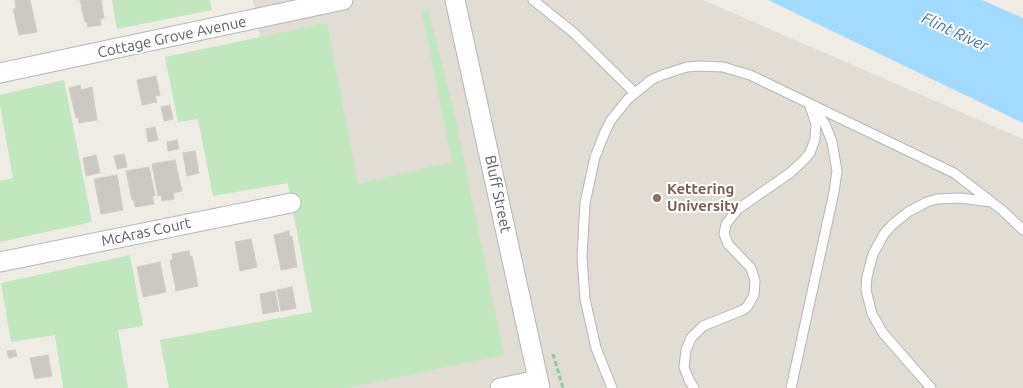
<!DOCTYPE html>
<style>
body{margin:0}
canvas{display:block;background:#eeece4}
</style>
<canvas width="1023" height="388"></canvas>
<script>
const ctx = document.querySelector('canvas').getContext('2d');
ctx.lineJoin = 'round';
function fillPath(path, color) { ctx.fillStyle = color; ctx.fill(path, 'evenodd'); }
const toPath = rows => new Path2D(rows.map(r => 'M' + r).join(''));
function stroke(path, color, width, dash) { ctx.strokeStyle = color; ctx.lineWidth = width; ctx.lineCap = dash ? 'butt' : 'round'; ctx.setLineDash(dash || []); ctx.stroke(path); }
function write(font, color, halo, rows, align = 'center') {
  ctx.font = font + ' Ubuntu,sans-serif'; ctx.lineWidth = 4; ctx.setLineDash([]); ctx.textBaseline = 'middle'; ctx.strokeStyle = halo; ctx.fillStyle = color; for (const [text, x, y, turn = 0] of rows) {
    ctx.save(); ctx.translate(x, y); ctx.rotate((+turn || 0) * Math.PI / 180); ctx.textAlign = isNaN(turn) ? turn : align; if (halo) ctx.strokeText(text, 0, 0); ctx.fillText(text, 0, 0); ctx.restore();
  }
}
fillPath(toPath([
 [253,0,703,0,1023,139,1023,388,329,388,312,312]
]), '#e1ddd5');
fillPath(toPath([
 [112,0,210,0,212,10,117,29],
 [428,9,455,116,504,355,346,388,169,388,160,340,312,312,288,183,213,196,198,119,178,122,165,57,327,23,358,184,452,162,422,11],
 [64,80,92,222,0,242,0,181,13,178,0,105,0,95],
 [130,255,143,326,118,330,128,388,63,388,55,335,11,342,1,283]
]), '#c1e6c0');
fillPath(toPath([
 [768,0,982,0,1023,18,1023,123]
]), '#a3daff');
const building = toPath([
 [15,0,30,0,37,32,19,35,13,9,16,9,15,0],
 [80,0,101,0,104,18,100,19,101,25,88,27,87,22,85,22,80,0],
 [156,76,160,95,155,96,157,102,142,105,137,80,156,76],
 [80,85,81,90,92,87,97,120,79,123,78,117,76,118,69,88,80,85],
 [170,105,173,119,164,121,161,107,170,105],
 [155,127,158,140,148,142,146,129,155,127],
 [177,140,179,149,168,151,167,142,177,140],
 [195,151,199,173,187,176,183,153,195,151],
 [124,154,127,167,117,169,114,156,124,154],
 [96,155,100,173,86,176,83,158,96,155],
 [175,160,182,191,173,193,174,199,162,201,161,195,158,196,152,164,175,160],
 [149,167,155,196,152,196,154,204,135,207,134,200,132,200,126,171,149,167],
 [117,175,123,210,101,214,94,179,117,175],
 [289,231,290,237,292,236,297,267,281,270,274,235,289,231],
 [251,239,257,267,240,271,235,242,251,239],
 [189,251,190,256,192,256,198,286,176,291,170,260,173,259,172,254,189,251],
 [160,262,166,292,143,297,137,267,160,262],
 [292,287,296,308,281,311,277,290,292,287],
 [275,291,279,311,263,314,260,294,275,291],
 [15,350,17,356,9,358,7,351,15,350],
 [48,355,52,376,35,379,30,358,48,355]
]);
fillPath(building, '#ccc8c3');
stroke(building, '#d3cdc2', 1);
const service = toPath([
 [533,0,574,33,635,93],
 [612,388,596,348,585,299,582,257,585,203,595,157,605,132,611,120,628,99,651,80,662,75,687,67,700,66,723,67,750,75,954,173,1002,210,1023,230],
 [694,388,689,380,684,367,686,350,691,338,703,326,743,310,747,307,754,295,755,281,751,268,728,244,724,234,726,224,738,209,790,173,804,160,810,153,815,139,816,124,809,103],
 [791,388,834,192,837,171,832,142,825,124,816,111],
 [931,388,883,333,872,314,866,290,867,277,873,254,884,234,892,225,908,212,927,202,937,199,960,198,991,202]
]);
const minor = toPath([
 [455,0,540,388],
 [0,73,343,0],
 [0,262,291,203],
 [500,388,538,380]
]);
stroke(service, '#b4b7bb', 11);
stroke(minor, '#b4b7bb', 21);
stroke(toPath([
 [553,354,563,388]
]), '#99c7a4', 3, [5, 2.5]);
stroke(service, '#fff', 9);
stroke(minor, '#fff', 19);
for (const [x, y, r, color] of [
 [657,198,5,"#8d6e63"]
]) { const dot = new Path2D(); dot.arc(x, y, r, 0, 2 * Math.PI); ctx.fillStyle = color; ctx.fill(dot); stroke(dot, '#fff', 2); }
write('15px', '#5c6064', '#fff', [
 ["Cottage Grove Avenue",172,37,-12],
 ["Bluff Street",498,194,78],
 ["McAras Court",146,232,-12]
]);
write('bold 15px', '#785e54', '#fff', [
 ["Kettering",667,189],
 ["University",667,206]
], 'left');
write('italic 16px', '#3c75a9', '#fff', [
 ["Flint River",955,32,25]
]);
</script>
